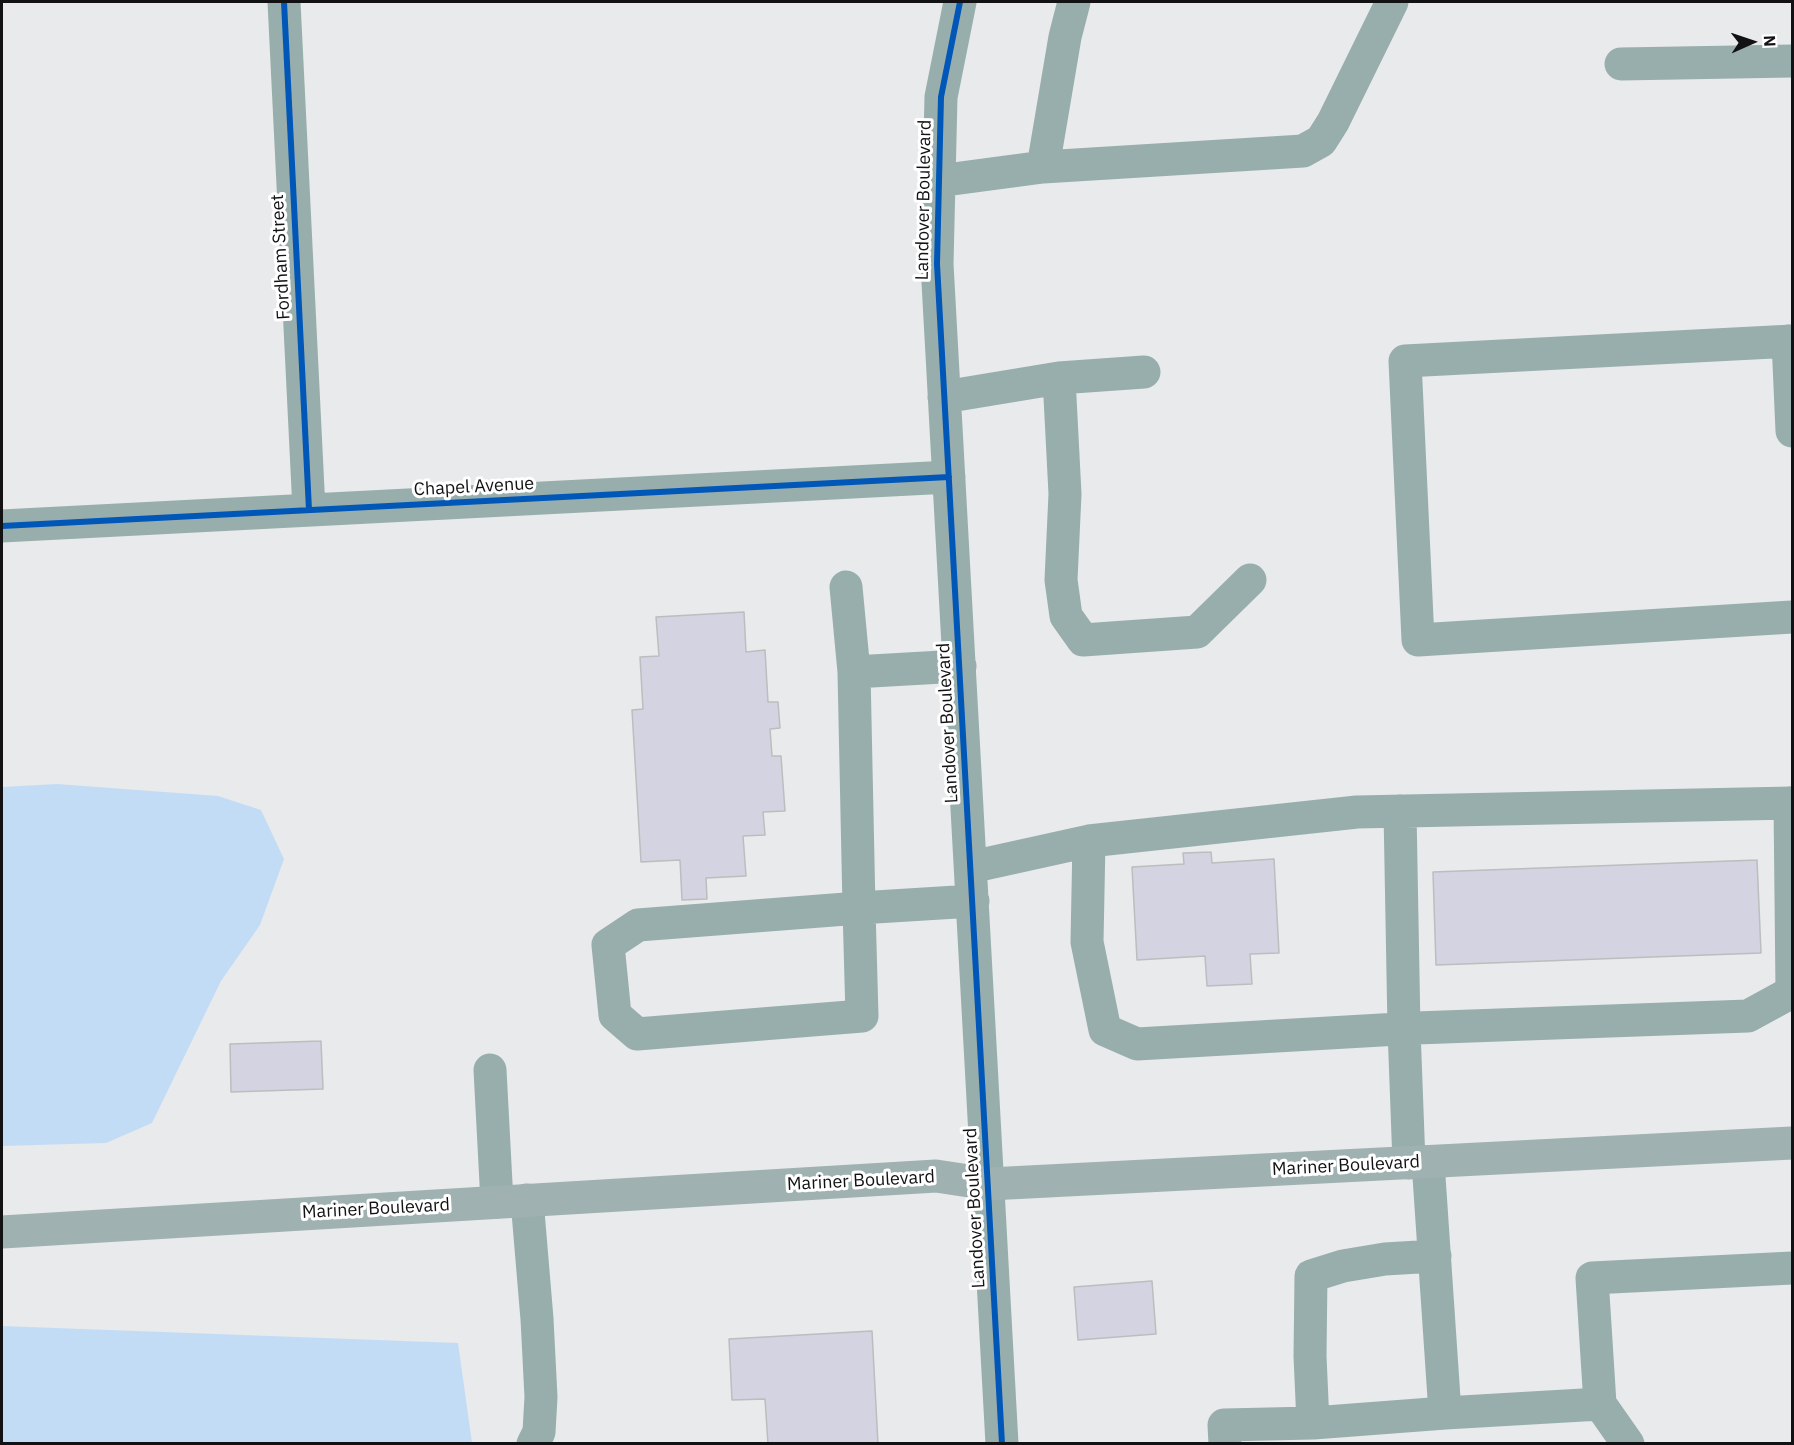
<!DOCTYPE html>
<style>
body{margin:0}
#map{position:relative;width:1794px;height:1445px;overflow:hidden;background:#e9eaeb;font-family:"IBM Plex Sans",sans-serif}
canvas{display:block}
.frame{position:absolute;inset:0;border:3px solid #121214;pointer-events:none}
.north{position:absolute;left:1722px;top:12px;width:60px;height:60px;-webkit-text-stroke:4px #fff;paint-order:stroke;rotate:87deg;font-size:16px;font-weight:700;line-height:24px;text-align:center;color:#121214}
.north::after{content:'';display:block;margin:auto;width:21px;height:27px;background:#121214;clip-path:polygon(50% 0,100% 100%,50% 72%,0 100%)}
</style>
<div id="map">
<canvas width="1794" height="1445"></canvas>
<div class="frame"></div>
<div class="north">N</div>
</div>
<script>
const ctx = document.querySelector('canvas').getContext('2d');
ctx.lineJoin = 'round';
function fillPath(path, color) { ctx.fillStyle = color; ctx.fill(path, 'evenodd'); }
const toPath = rows => new Path2D(rows.map(r => 'M' + r).join(''));
function stroke(path, color, width, dash) { ctx.strokeStyle = color; ctx.lineWidth = width; ctx.lineCap = dash ? 'butt' : 'round'; ctx.setLineDash(dash || []); ctx.stroke(path); }
function write(font, color, halo, rows, align = 'center') {
  ctx.font = font + ' "IBM Plex Sans",sans-serif'; ctx.lineWidth = 6; ctx.setLineDash([]); ctx.textBaseline = 'middle'; ctx.strokeStyle = halo; ctx.fillStyle = color; for (const [text, x, y, turn = 0] of rows) {
    ctx.save(); ctx.translate(x, y); ctx.rotate((+turn || 0) * Math.PI / 180); ctx.textAlign = isNaN(turn) ? turn : align; if (halo) ctx.strokeText(text, 0, 0); ctx.fillText(text, 0, 0); ctx.restore();
  }
}
fillPath(toPath([
 [57,784,218,796,261,810,284,859,260,925,221,981,152,1123,106,1143,2,1146,2,787],
 [2,1326,458,1343,472,1443,2,1443]
]), '#c3dcf6');
const building = toPath([
 [744,612,746,652,765,650,768,702,778,702,780,728,770,729,772,756,781,756,785,811,763,812,765,835,743,836,746,876,706,878,707,899,682,900,680,860,641,862,632,710,643,709,640,657,659,656,656,617,744,612],
 [1211,852,1212,863,1274,859,1279,953,1250,954,1252,984,1207,986,1205,956,1137,960,1132,867,1184,864,1183,853,1211,852],
 [1757,860,1761,953,1436,965,1433,872,1757,860],
 [321,1041,323,1089,231,1092,230,1044,321,1041],
 [1152,1281,1156,1334,1078,1340,1074,1287,1152,1281],
 [872,1331,878,1444,768,1444,765,1399,732,1400,729,1339,872,1331]
]);
fillPath(building, '#d4d3e2');
stroke(building, '#bcbdbe', 1.5);
stroke(toPath([
 [284,2,309,510],
 [960,2,941,97,937,264,1002,1444],
 [1621,64,1792,61],
 [1043,167,1065,37,1074,2],
 [938,181,1043,167,1303,151,1321,141,1333,122,1392,2],
 [1788,341,1792,431],
 [1792,341,1405,361,1418,640,1792,617],
 [1059,378,1065,494,1061,580,1066,616,1083,640,1197,632,1250,580],
 [944,397,1059,378,1144,372],
 [2,526,949,477],
 [846,587,854,672,960,666],
 [854,672,859,908,862,1016,637,1034,615,1015,608,945,638,925,859,908,973,901],
 [1400,811,1404,1029,1409,1163],
 [1089,841,1087,942,1105,1030,1137,1044,1416,1028,1748,1016,1792,992,1790,803],
 [971,867,1089,841,1357,812,1792,803],
 [490,1070,497,1202],
 [1428,1162,1445,1413,1600,1404,1628,1444],
 [527,1200,537,1319,541,1397,539,1432,533,1444],
 [1435,1256,1385,1259,1343,1266,1311,1276,1310,1356,1313,1423,1445,1413],
 [1600,1404,1592,1278,1792,1268],
 [1225,1444,1224,1425,1313,1423]
]), '#98aeac', 33);
stroke(toPath([
 [2,1232,936,1176,989,1184,1792,1143]
]), '#9fb1b0', 33);
stroke(toPath([
 [284,2,309,510],
 [960,2,941,97,937,264,1002,1444],
 [2,526,949,477]
]), '#0057b8', 6);
write('18px', '#121214', '#fff', [
 ["Landover Boulevard",924,200,-89],
 ["Fordham Street",281,257,-93],
 ["Chapel Avenue",474,487,-3],
 ["Landover Boulevard",948,723,-93],
 ["Mariner Boulevard",1346,1166,-3],
 ["Mariner Boulevard",861,1181,-3],
 ["Landover Boulevard",975,1208,-93],
 ["Mariner Boulevard",376,1209,-3]
]);
</script>
